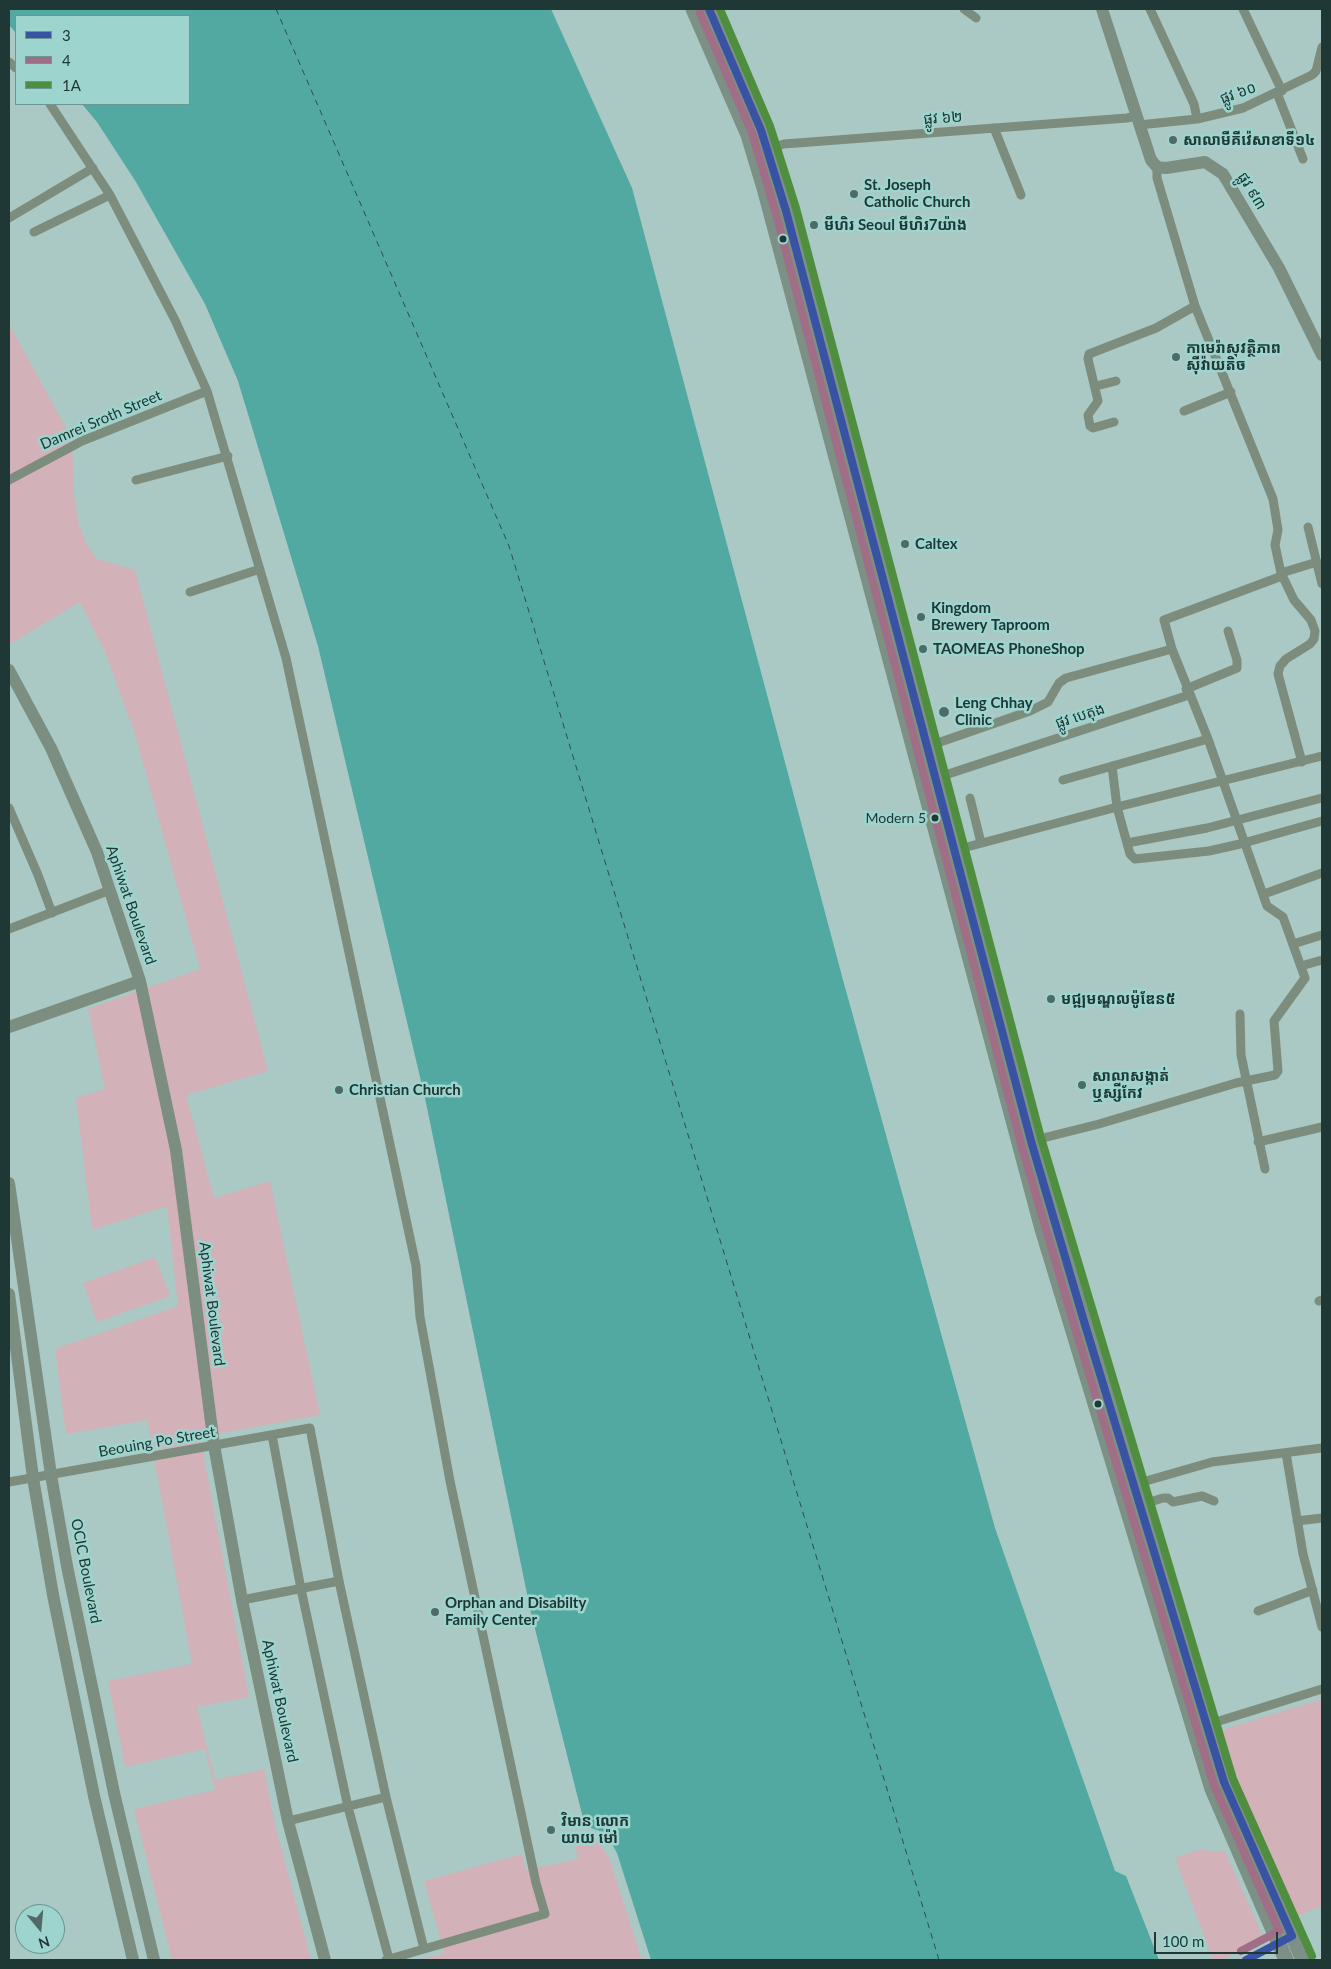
<!DOCTYPE html>
<meta charset="utf-8">
<style>
body{margin:0}
#map{position:relative;width:1331px;height:1969px;overflow:hidden;background:#aac8c4;font-family:Lato,sans-serif}
canvas{display:block}
.frame{position:absolute;inset:0;border:10px solid #203835;pointer-events:none}
.legend{position:absolute;left:15px;top:15px;width:175px;height:90px;box-sizing:border-box;background:#9dd5ce;border:1px solid #6b9691;margin:0;padding:6px 9px;list-style:none;font-size:15px;color:#203835}
.legend li{display:flex;align-items:center;gap:10px;height:25px}
.legend b{width:25px;border:1px solid #6b9691}
.north{position:absolute;left:15px;top:1904px;width:50px;height:50px;box-sizing:border-box;background:#9dd5ce;border:1px solid #6b9691;border-radius:50%;rotate:163deg;font-size:14px;font-weight:700;line-height:20px;text-align:center;color:#203835}
.north::after{content:'';display:block;margin:auto;width:18px;height:22px;background:#506a67;clip-path:polygon(50% 0,100% 100%,50% 72%,0 100%)}
.scale{position:absolute;left:1154px;top:1932px;width:124px;height:22px;box-sizing:border-box;border:2px solid #203835;border-top:0;padding-left:6px;font-size:15px;line-height:18px;white-space:nowrap;color:#203835;-webkit-text-stroke:4px #9dd5ce;paint-order:stroke}
</style>
<div id="map">
<canvas width="1331" height="1969"></canvas>
<div class="frame"></div>
<ul class="legend">
<li><b style="height:6px;background:#3853a4"></b>3</li>
<li><b style="height:6px;background:#a16e87"></b>4</li>
<li><b style="height:6px;background:#4f8e3f"></b>1A</li>
</ul>
<div class="north">N</div>
<div class="scale">100 m</div>
</div>
<script>
const ctx = document.querySelector('canvas').getContext('2d');
ctx.lineJoin = 'round';
function fillPath(path, color) { ctx.fillStyle = color; ctx.fill(path, 'evenodd'); }
const toPath = rows => new Path2D(rows.map(r => 'M' + r).join(''));
function stroke(path, color, width, dash) { ctx.strokeStyle = color; ctx.lineWidth = width; ctx.lineCap = dash ? 'butt' : 'round'; ctx.setLineDash(dash || []); ctx.stroke(path); }
function write(font, color, halo, rows, align = 'center') {
  ctx.font = font + ' Lato,"Noto Sans Khmer",sans-serif'; ctx.lineWidth = 5; ctx.setLineDash([]); ctx.textBaseline = 'middle'; ctx.strokeStyle = halo; ctx.fillStyle = color; for (const [text, x, y, turn = 0] of rows) {
    ctx.save(); ctx.translate(x, y); ctx.rotate((+turn || 0) * Math.PI / 180); ctx.textAlign = isNaN(turn) ? turn : align; if (halo) ctx.strokeText(text, 0, 0); ctx.fillText(text, 0, 0); ctx.restore();
  }
}
fillPath(toPath([
 [9,324,72,439,74,495,79,525,87,545,97,559,135,570,268,1071,186,1095,214,1198,270,1181,320,1415,200,1437,249,1697,197,1707,215,1780,264,1769,275,1825,311,1960,172,1960,134,1809,215,1790,205,1749,125,1767,108,1681,192,1664,147,1420,66,1434,55,1349,178,1306,167,1206,92,1230,76,1098,105,1089,88,1009,200,969,135,734,105,652,80,602,10,644,9,642],
 [155,1257,170,1296,97,1322,83,1283],
 [1322,1699,1322,1906,1296,1916,1239,1786,1222,1730],
 [584,1832,599,1842,610,1860,642,1960,420,1960,444,1953,424,1881,522,1854,526,1870,578,1859,573,1834],
 [1201,1849,1217,1852,1224,1850,1264,1939,1222,1960,1213,1960,1175,1858]
]), '#d3b1b8');
fillPath(toPath([
 [9,9,551,9,632,188,843,980,995,1528,1115,1871,1126,1876,1159,1960,651,1960,617,1853,606,1833,585,1826,531,1613,425,1098,318,646,238,381,205,304,136,182,97,122,82,104,189,104,189,16,16,16,16,33,9,25]
]), '#52a9a1');
stroke(toPath([
 [276,9,509,546,939,1960]
]), '#2e4e4a', 1, [6, 5]);
stroke(toPath([
 [964,9,976,18],
 [1150,9,1194,104,1197,119],
 [1243,9,1282,91],
 [9,62,16,68],
 [1277,93,1303,159],
 [50,104,110,195,175,320,207,391,286,658,416,1266,420,1317,450,1481,536,1883,545,1914,386,1960],
 [1139,125,1197,119,1243,108,1312,75,1316,71,1322,47],
 [994,128,1021,195],
 [763,150,784,144,1127,118,1136,116],
 [1157,167,1157,178,1195,306,1273,499,1278,530,1275,545,1281,573,1294,600,1311,620,1315,631,1314,639,1310,644,1286,659,1280,666,1278,674,1302,762],
 [9,218,93,168],
 [34,232,110,195],
 [1096,386,1116,381],
 [1184,411,1231,392],
 [1114,422,1093,428,1090,426,1088,415,1098,401,1088,359,1089,354,1156,328,1195,306],
 [9,480,82,441,207,391],
 [136,480,228,456],
 [1308,527,1322,584],
 [1281,573,1317,562],
 [190,592,260,569],
 [1186,689,1237,668,1237,660,1228,631],
 [923,748,1030,711,1048,702,1059,683,1066,678,1172,649],
 [1112,766,1117,807,1130,854,1135,859,1209,851,1240,844,1322,821],
 [933,779,1189,695],
 [1063,780,1208,739],
 [970,798,981,843],
 [9,808,38,875,52,913],
 [1127,843,1207,828,1322,798],
 [952,851,1117,807,1322,756],
 [1264,894,1322,873],
 [9,929,110,890],
 [1293,944,1322,935],
 [1301,966,1322,960],
 [1240,1014,1241,1055,1265,1169],
 [1031,1141,1099,1124,1236,1083,1275,1075,1278,1071,1274,1021,1305,978,1283,917,1267,906,1208,739,1172,649,1164,620,1282,576],
 [1258,1142,1322,1127],
 [1319,1301,1322,1300],
 [272,1435,301,1589,348,1807,389,1959],
 [1286,1453,1303,1554,1322,1627],
 [9,1482,310,1428,339,1581,386,1797,424,1949],
 [1132,1485,1212,1462,1322,1448],
 [1140,1505,1163,1498,1168,1498,1173,1502,1202,1496,1214,1501],
 [1297,1521,1322,1518],
 [242,1600,339,1581],
 [1258,1611,1313,1590],
 [1203,1726,1322,1689],
 [288,1821,386,1797]
]), '#7c8d7d', 9);
stroke(toPath([
 [1102,9,1151,160,1157,167,1166,168,1205,162,1223,174,1279,268,1322,355],
 [9,670,51,748,97,852,140,981,176,1150,214,1445,242,1600,288,1821,325,1960],
 [9,1027,140,981],
 [9,1183,51,1475,67,1566,114,1793,154,1960],
 [9,1294,33,1478,53,1595,94,1796,133,1960]
]), '#7b8e80', 12);
stroke(toPath([
 [693,9,748,135,764,188,1042,1229,1212,1789,1286,1960],
 [709,9,761,130,786,211,1031,1141,1224,1782,1303,1960]
]), '#7c9085', 15);
stroke(toPath([
 [709,9,761,130,786,211,1031,1141,1083,1318,1224,1782,1292,1936,1246,1960]
]), '#3853a4', 8);
stroke(toPath([
 [700,13,752,133,776,214,1021,1144,1073,1321,1214,1785,1279,1931,1241,1951]
]), '#a16e87', 8);
stroke(toPath([
 [720,9,770,126,796,208,1041,1138,1233,1779,1312,1956]
]), '#4f8e3f', 8);
for (const [x, y, r, color] of [
 [1173,140,5,"#506a67"],
 [854,194,5,"#506a67"],
 [814,225,5,"#506a67"],
 [783,239,4.5,"#203835"],
 [1176,357,5,"#506a67"],
 [905,544,5,"#506a67"],
 [921,617,5,"#506a67"],
 [923,649,5,"#506a67"],
 [944,712,6,"#506a67"],
 [935,818,4.5,"#203835"],
 [1051,999,5,"#506a67"],
 [1082,1085,5,"#506a67"],
 [339,1090,5,"#506a67"],
 [1098,1404,4.5,"#203835"],
 [435,1612,5,"#506a67"],
 [551,1830,5,"#506a67"]
]) { const dot = new Path2D(); dot.arc(x, y, r, 0, 2 * Math.PI); ctx.fillStyle = color; ctx.fill(dot); stroke(dot, '#9dd5ce', 2); }
write('14px', '#203835', '#9dd5ce', [
 ["Modern 5",926,818]
], 'right');
write('15px', '#203835', '#9dd5ce', [
 ["ផ្លូវ ៦០",1238,93,-20],
 ["ផ្លូវ ៦២",943,118,-4],
 ["ផ្លូវ ៩៣",1252,191,59],
 ["Damrei Sroth Street",101,420,-23],
 ["ផ្លូវ បេតុង",1080,716,-18],
 ["Aphiwat Boulevard",131,905,71],
 ["Aphiwat Boulevard",212,1304,83],
 ["Beouing Po Street",157,1442,-10],
 ["OCIC Boulevard",86,1571,79],
 ["Aphiwat Boulevard",280,1701,78]
]);
write('bold 15px', '#203835', '#9dd5ce', [
 ["សាលាមីគីវ៉េសាខាទី១៤",1183,140],
 ["St. Joseph",864,185],
 ["Catholic Church",864,202],
 ["មីហិរ Seoul មីហិរ7យ៉ាង",824,225],
 ["កាមេរ៉ាសុវត្ថិភាព",1186,348],
 ["ស៊ីវ៉ាយតិច",1186,365],
 ["Caltex",915,544],
 ["Kingdom",931,608],
 ["Brewery Taproom",931,625],
 ["TAOMEAS PhoneShop",933,649],
 ["Leng Chhay",955,703],
 ["Clinic",955,720],
 ["មជ្ឍមណ្ឌលម៉ូឌែន៥",1061,999],
 ["សាលាសង្កាត់",1092,1076],
 ["ឬស្សីកែវ",1092,1093],
 ["Christian Church",349,1090],
 ["Orphan and Disabilty",445,1603],
 ["Family Center",445,1620],
 ["វិមាន លោក",561,1821],
 ["យាយ ម៉ៅ",561,1838]
], 'left');
</script>
